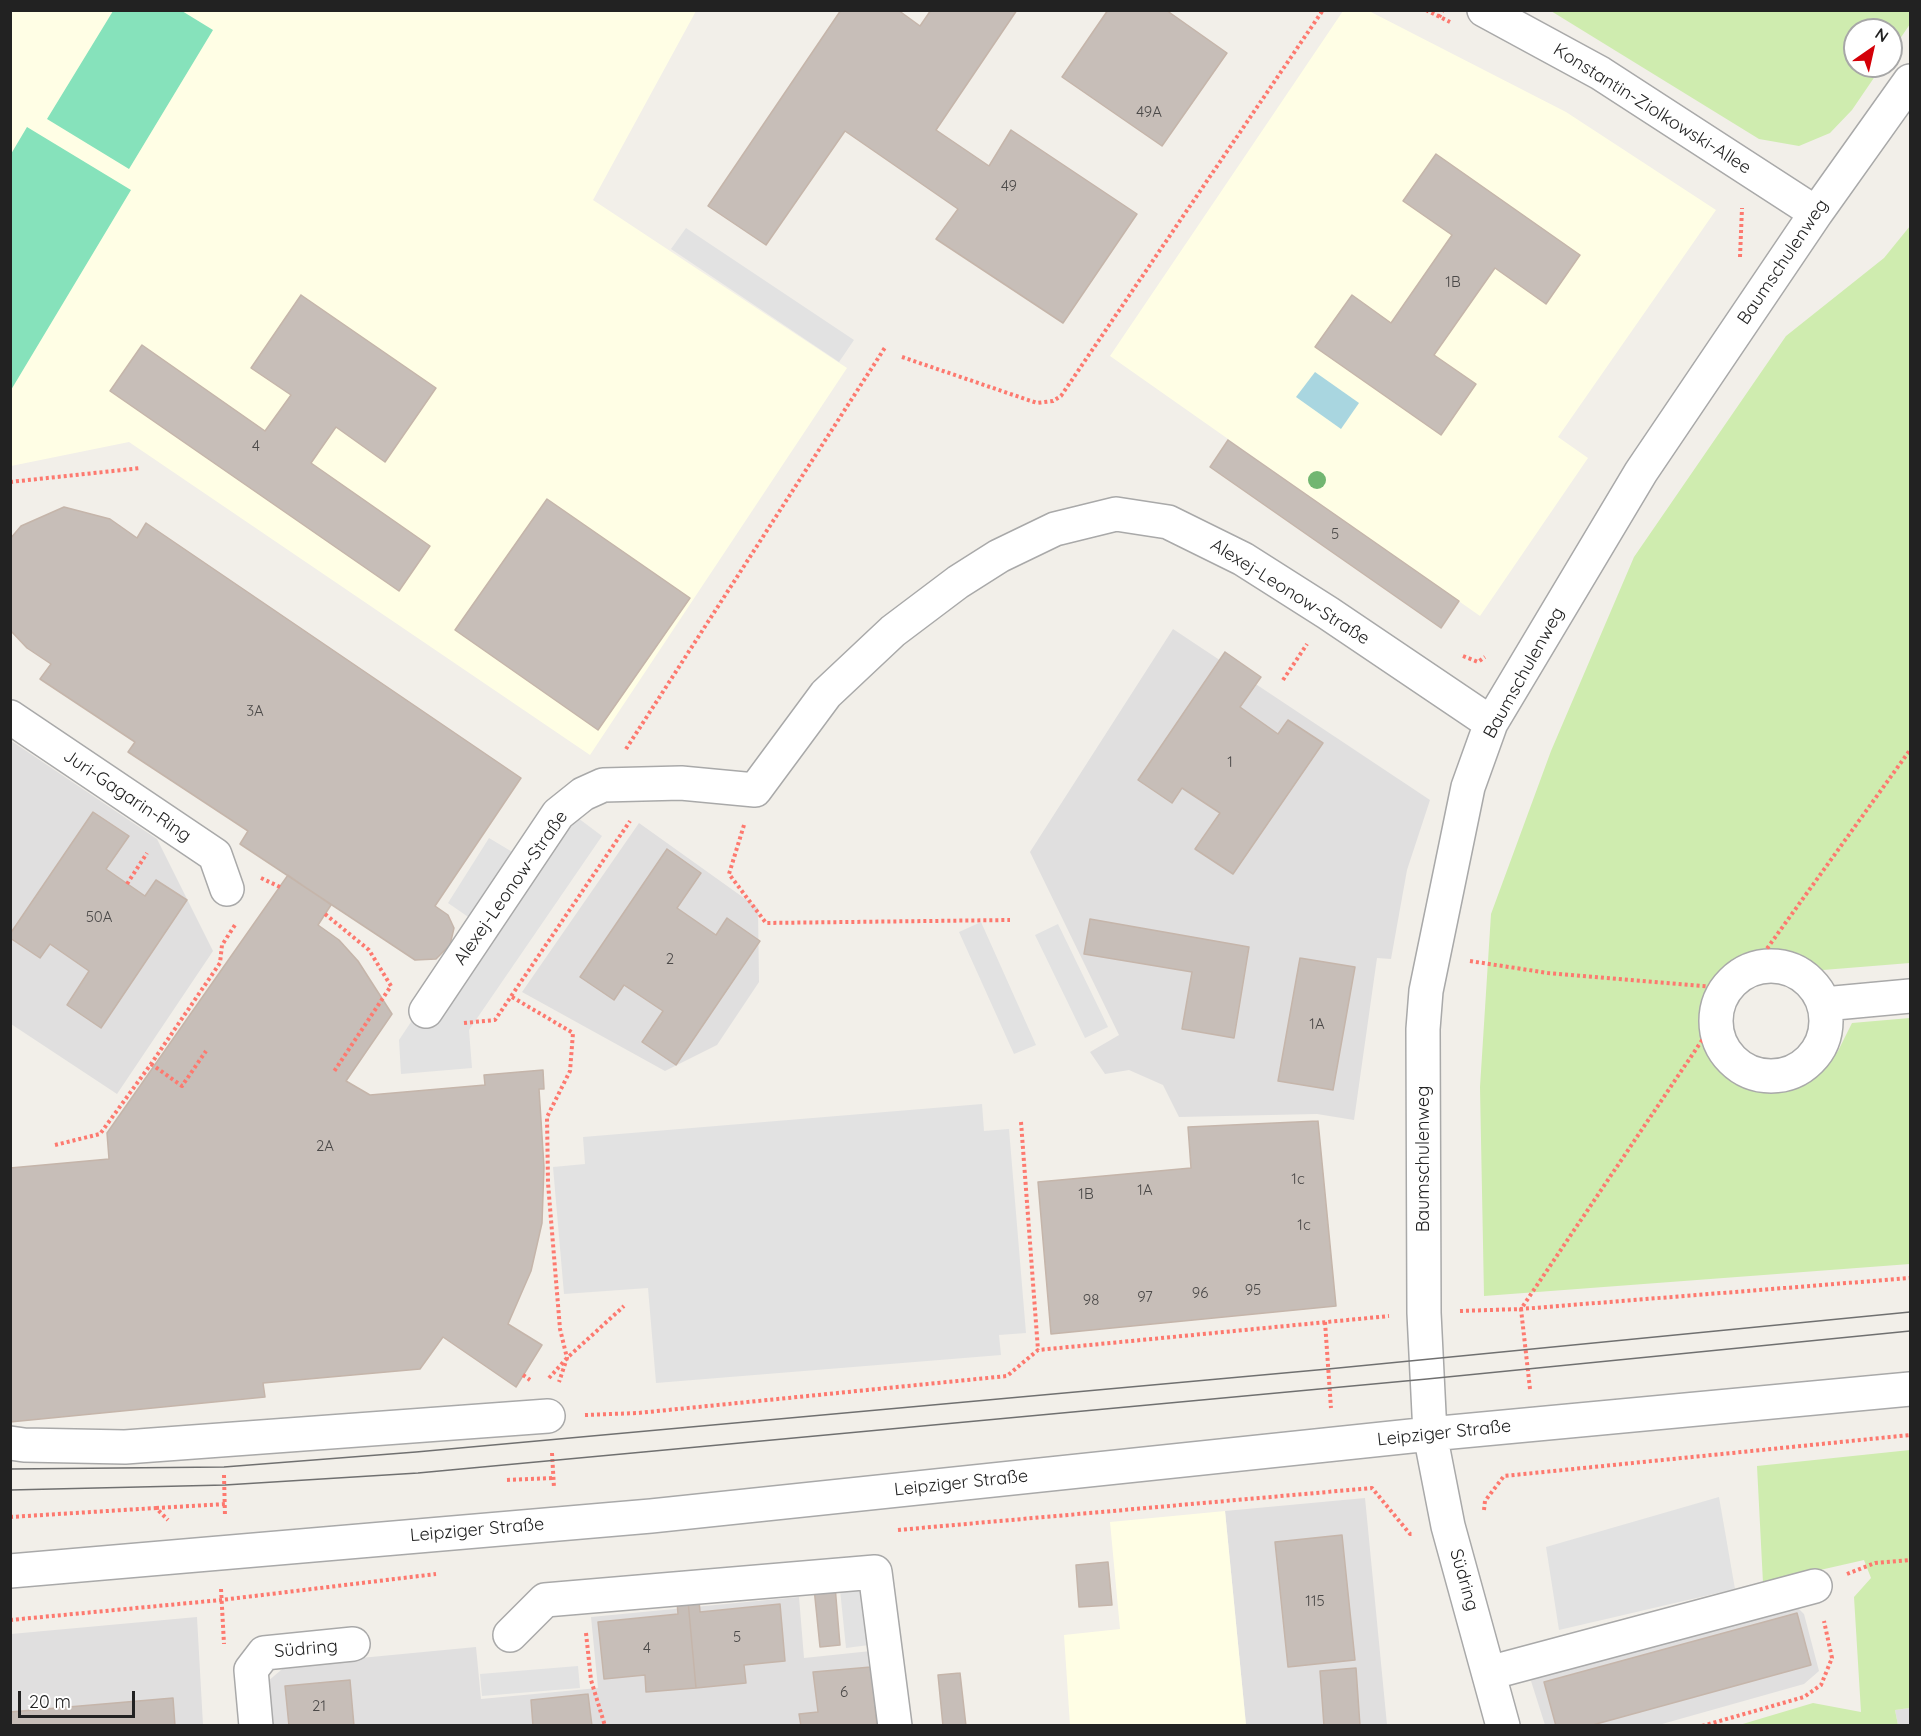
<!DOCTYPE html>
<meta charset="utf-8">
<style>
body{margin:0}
#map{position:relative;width:1921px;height:1736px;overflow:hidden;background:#f2efe9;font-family:Quicksand,sans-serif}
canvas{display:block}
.frame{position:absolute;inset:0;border:12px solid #222;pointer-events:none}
.north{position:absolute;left:1843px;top:18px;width:60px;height:60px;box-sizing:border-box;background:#fff;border:2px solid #a7a7a7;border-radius:50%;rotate:34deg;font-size:16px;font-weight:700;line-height:24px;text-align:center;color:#222}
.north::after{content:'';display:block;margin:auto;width:21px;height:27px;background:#d40008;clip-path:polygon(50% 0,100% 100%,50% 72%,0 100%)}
.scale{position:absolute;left:18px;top:1691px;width:117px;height:27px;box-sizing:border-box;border:3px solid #222;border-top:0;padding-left:8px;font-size:18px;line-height:21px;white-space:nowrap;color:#222;-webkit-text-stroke:4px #fff;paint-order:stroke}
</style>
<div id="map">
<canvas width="1921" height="1736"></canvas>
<div class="frame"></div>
<div class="north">N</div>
<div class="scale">20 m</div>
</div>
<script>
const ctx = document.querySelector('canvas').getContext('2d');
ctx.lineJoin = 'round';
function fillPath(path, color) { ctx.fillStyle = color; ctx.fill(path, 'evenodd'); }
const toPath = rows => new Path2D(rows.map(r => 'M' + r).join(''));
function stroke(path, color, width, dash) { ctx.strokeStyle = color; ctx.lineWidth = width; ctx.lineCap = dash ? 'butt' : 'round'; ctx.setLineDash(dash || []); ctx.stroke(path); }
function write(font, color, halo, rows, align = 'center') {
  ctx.font = font + ' Quicksand,sans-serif'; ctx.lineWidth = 6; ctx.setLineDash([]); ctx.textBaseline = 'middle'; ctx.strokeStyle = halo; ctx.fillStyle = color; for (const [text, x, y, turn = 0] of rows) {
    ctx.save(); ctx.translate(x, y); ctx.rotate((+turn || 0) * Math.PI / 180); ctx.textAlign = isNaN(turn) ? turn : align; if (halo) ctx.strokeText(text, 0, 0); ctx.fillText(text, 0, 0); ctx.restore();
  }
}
fillPath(toPath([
 [1173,629,1430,800,1407,870,1391,959,1377,958,1354,1120,1317,1114,1179,1117,1163,1085,1129,1070,1105,1074,1090,1052,1119,1035,1030,852],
 [10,740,157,839,213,951,117,1094,11,1024],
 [639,823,758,908,759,982,717,1045,665,1071,522,992],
 [1365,1498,1387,1725,1246,1725,1225,1511],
 [799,1597,804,1658,871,1651,878,1725,264,1725,261,1687,287,1665,476,1647,481,1699,598,1688,591,1617],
 [1793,1603,1804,1614,1819,1671,1804,1684,1655,1726,1545,1725,1531,1681,1540,1669],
 [197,1617,203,1725,11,1726,11,1634],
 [1910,1708,1910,1725,1898,1725,1895,1710]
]), '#e0dfdf');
fillPath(toPath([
 [11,11,696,11,593,200,847,368,590,755,129,442,11,466],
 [1343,11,1369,11,1566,112,1716,210,1558,437,1588,458,1480,616,1110,356],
 [1225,1511,1246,1725,1070,1725,1064,1635,1120,1629,1110,1522]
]), '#fffee5');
fillPath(toPath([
 [1910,10,1910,24,1891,52,1891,30,1855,30,1855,66,1882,66,1852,110,1830,133,1799,146,1759,139,1551,11],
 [1910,226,1910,963,1823,970,1779,956,1737,960,1707,1001,1701,1032,1731,1074,1769,1089,1812,1078,1838,1051,1852,1023,1910,1018,1910,1264,1484,1296,1480,1087,1491,914,1551,751,1634,557,1786,336,1884,258],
 [1910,1450,1910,1708,1895,1710,1898,1725,1736,1726,1813,1703,1861,1712,1854,1597,1871,1578,1864,1560,1763,1583,1757,1466]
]), '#cfecaf');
fillPath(toPath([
 [113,11,182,11,213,30,129,169,47,119],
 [27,127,131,190,11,390,11,154]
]), '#86e2bb');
fillPath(toPath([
 [686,228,854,340,839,362,671,249],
 [570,812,602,836,469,1030,472,1068,401,1074,399,1040,477,923,448,903,489,838,534,865],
 [981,922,1036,1045,1014,1054,959,932],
 [1058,924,1108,1027,1085,1038,1035,935],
 [982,1104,984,1131,1009,1129,1026,1333,999,1335,1001,1355,656,1383,648,1288,564,1294,553,1167,585,1164,583,1137],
 [1719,1497,1735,1589,1559,1630,1546,1547],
 [861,1578,869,1645,846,1648,839,1580],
 [578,1666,580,1688,482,1696,480,1674]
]), '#e2e2e2');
fillPath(toPath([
 [1315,372,1359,403,1341,429,1296,397]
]), '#a9d6e0');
const building = toPath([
 [841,10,898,10,920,26,931,10,1017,10,936,130,989,166,1011,130,1137,214,1063,323,936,239,958,209,845,131,766,245,708,206,841,10],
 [1108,10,1166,10,1227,53,1162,146,1062,77,1108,10],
 [1436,154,1580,255,1546,304,1495,268,1434,355,1476,384,1441,435,1315,347,1352,295,1391,323,1452,235,1403,201,1436,154],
 [301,295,436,388,385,462,336,427,311,463,430,546,399,591,110,391,142,345,265,431,291,395,251,368,301,295],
 [1228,440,1459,601,1441,628,1210,467,1228,440],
 [547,499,690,598,598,730,455,630,547,499],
 [64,507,110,519,137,538,146,523,521,778,435,906,448,915,454,928,450,945,436,959,415,960,240,844,248,831,128,752,135,742,40,679,51,664,27,648,10,630,10,539,21,526,64,507],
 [1225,652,1261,677,1240,707,1278,734,1288,720,1323,743,1233,874,1195,849,1220,813,1182,788,1172,803,1138,780,1225,652],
 [93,812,129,836,106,869,145,896,156,880,187,900,101,1028,67,1005,89,971,50,944,40,958,10,938,10,934,93,812],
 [667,849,701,873,677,908,716,935,727,918,760,941,676,1065,642,1042,663,1011,624,985,614,1000,580,977,667,849],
 [288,875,331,905,318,925,339,940,358,961,392,1014,346,1081,370,1095,485,1085,484,1075,543,1070,544,1089,539,1089,544,1167,542,1223,531,1271,508,1324,542,1345,516,1387,443,1337,420,1369,263,1383,265,1397,10,1422,10,1168,109,1159,107,1133,288,875],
 [1090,919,1249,947,1234,1038,1182,1029,1192,972,1084,954,1090,919],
 [1300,958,1355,967,1333,1090,1278,1081,1300,958],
 [1318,1121,1336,1306,1051,1334,1038,1182,1191,1168,1188,1127,1318,1121],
 [1342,1535,1355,1660,1288,1667,1275,1542,1342,1535],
 [1108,1562,1112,1605,1079,1607,1076,1565,1108,1562],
 [835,1586,840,1645,820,1647,814,1588,835,1586],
 [699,1600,700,1612,780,1604,785,1661,744,1665,746,1683,696,1688,688,1601,699,1600],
 [688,1601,696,1688,646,1692,645,1675,604,1679,598,1622,678,1614,677,1602,688,1601],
 [1797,1613,1811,1665,1589,1726,1556,1726,1544,1682,1797,1613],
 [871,1667,877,1726,801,1726,799,1714,818,1712,813,1672,871,1667],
 [1356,1668,1360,1726,1324,1726,1320,1671,1356,1668],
 [960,1673,966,1726,943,1726,938,1675,960,1673],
 [350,1680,354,1726,289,1726,285,1686,350,1680],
 [588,1694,592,1726,533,1726,531,1700,588,1694],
 [173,1698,175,1726,10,1726,10,1712,173,1698]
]);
fillPath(building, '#c7beb8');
stroke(building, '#c5b5aa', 1.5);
const minor = toPath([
 [1484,10,1600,73,1816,213],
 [10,717,215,855,227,889],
 '1716 1021a55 55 0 1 1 110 0a55 55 0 1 1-110 0Z',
 [1824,1004,1910,996],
 [426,1011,558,814,583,794,603,785,681,783,755,790,826,694,893,631,958,582,999,556,1055,529,1116,514,1168,522,1243,559,1328,613,1491,723],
 [10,1443,24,1445,125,1447,548,1416],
 [10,1571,651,1516,1430,1434,1910,1389],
 [510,1635,545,1600,875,1572,895,1726],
 [1489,1673,1815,1586],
 [256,1726,251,1670,264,1653,353,1644],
 [1503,1726,1448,1526,1430,1434,1424,1313,1423,1029,1426,991,1468,787,1491,723,1641,472,1816,213,1910,81]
]);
stroke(minor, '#a9a9a9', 36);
stroke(toPath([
 [1426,10,1450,22],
 [1439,17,1443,10],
 [1740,257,1742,208],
 [902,357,1037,403,1053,401,1061,396,1323,10],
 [10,482,141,468],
 [1463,656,1478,662,1485,657],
 [1283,680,1307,644],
 [626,749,886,346],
 [744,825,729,874,766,923,1010,920],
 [261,878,280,887],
 [127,884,147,853],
 [325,914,369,950,391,986,333,1073],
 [1470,961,1548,973,1726,988],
 [1753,968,1910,750],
 [512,997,573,1033,570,1071,547,1117,548,1183,560,1329,567,1358,559,1382],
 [464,1023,495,1020,630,821],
 [151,1064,182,1086,206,1051],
 [1021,1122,1038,1350],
 [55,1145,100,1134,151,1064,220,963,222,945,235,925],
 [1460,1311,1521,1309,1910,1278],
 [1325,1322,1331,1408],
 [523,1375,530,1380],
 [549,1378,567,1358,624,1306],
 [1530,1389,1521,1309,1715,1021],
 [585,1415,638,1413,1007,1376,1038,1350,1389,1316],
 [552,1453,554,1488],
 [224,1475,225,1516],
 [507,1480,553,1478],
 [156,1508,226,1504],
 [1484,1510,1485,1501,1504,1476,1910,1435],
 [10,1517,156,1508,168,1520],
 [898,1530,1372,1488,1410,1534,1412,1534],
 [1847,1574,1875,1563,1910,1560],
 [221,1589,224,1644],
 [10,1620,221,1600,436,1574],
 [586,1633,591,1680,605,1726],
 [1702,1726,1804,1697,1821,1685,1832,1658,1824,1621]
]), '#fd796f', 4, [3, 3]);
stroke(minor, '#fff', 33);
stroke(toPath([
 [10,1469,224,1467,416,1452,1328,1369,1910,1312],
 [10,1490,225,1485,418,1473,1427,1379,1910,1331]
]), '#707070', 1.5);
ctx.fillStyle = '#72b671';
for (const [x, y] of [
 [1317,480]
]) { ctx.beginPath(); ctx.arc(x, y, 9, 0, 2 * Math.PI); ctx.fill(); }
write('15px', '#4b4948', null, [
 ["49A",1149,112],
 ["49",1009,186],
 ["1B",1453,282],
 ["4",256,446],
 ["5",1335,534],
 ["3A",255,711],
 ["1",1230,762],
 ["50A",99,917],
 ["2",670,959],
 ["1A",1317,1024],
 ["2A",325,1146],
 ["1c",1298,1179],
 ["1A",1145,1190],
 ["1B",1086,1194],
 ["1c",1304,1225],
 ["95",1253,1290],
 ["96",1200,1293],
 ["97",1145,1297],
 ["98",1091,1300],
 ["115",1315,1601],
 ["5",737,1637],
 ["4",647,1648],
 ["6",844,1692],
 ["21",319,1706]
]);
write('18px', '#222', '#fff', [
 ["Konstantin-Ziolkowski-Allee",1652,109,32],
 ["Baumschulenweg",1783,262,-56],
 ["Alexej-Leonow-Straße",1290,592,32],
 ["Baumschulenweg",1524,673,-61],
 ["Juri-Gagarin-Ring",127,796,34],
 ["Alexej-Leonow-Straße",511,888,-55],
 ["Baumschulenweg",1424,1159,-90],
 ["Leipziger Straße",1444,1433,-6],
 ["Leipziger Straße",961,1483,-6],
 ["Leipziger Straße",477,1530,-5],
 ["Südring",1464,1580,74],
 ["Südring",306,1649,-5]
]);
</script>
